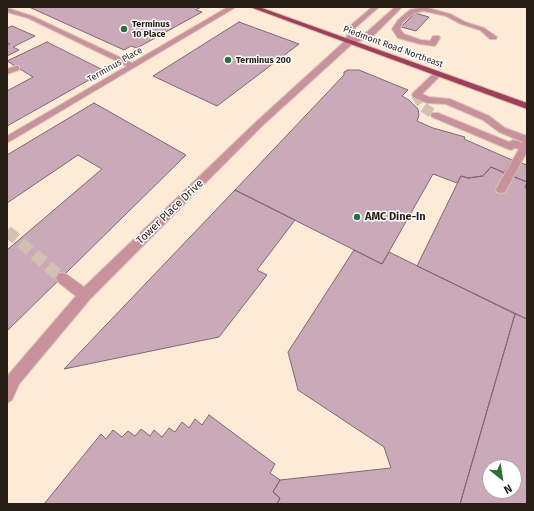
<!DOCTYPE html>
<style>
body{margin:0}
#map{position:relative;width:534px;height:511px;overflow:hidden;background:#fdead7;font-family:"Fira Sans",sans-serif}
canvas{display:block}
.frame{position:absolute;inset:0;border:8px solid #271e16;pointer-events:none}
.north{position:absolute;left:482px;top:459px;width:40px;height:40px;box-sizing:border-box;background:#fff;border:1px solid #a9a5a2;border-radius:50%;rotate:150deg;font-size:11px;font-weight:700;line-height:16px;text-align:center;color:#271e16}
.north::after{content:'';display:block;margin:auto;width:14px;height:18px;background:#2c713c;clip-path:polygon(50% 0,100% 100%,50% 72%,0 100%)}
</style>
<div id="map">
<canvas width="534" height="511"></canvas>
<div class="frame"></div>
<div class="north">N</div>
</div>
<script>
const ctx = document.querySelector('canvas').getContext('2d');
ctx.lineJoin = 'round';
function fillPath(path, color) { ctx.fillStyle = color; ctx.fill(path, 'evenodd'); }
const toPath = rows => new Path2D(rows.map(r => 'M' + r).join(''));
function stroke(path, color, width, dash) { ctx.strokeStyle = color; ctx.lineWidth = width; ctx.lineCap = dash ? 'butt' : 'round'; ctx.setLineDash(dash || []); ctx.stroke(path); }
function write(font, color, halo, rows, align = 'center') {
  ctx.font = font + ' "Fira Sans",sans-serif'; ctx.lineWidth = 3; ctx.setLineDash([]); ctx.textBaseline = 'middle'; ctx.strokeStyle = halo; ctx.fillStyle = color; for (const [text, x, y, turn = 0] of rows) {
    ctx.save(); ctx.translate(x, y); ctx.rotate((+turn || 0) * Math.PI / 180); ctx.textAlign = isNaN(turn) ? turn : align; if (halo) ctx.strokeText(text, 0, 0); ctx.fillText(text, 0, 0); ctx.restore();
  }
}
const building = toPath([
 [29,7,201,7,196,10,202,12,137,48,131,46,124,50,29,7],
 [415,13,429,17,416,31,401,27,415,13],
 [239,22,299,44,217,106,153,76,239,22],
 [12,26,35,36,13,47,19,50,7,56,7,46,10,44,7,43,7,28,12,26],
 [47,42,105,71,7,126,7,91,33,77,7,61,47,42],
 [348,70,359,70,408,90,402,96,409,100,418,109,419,115,417,121,433,128,465,137,464,139,512,160,504,173,491,167,483,176,468,178,461,176,457,183,433,174,382,264,235,190,344,75,344,72,348,70],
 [94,103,186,155,7,331,7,250,102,169,78,155,7,203,7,155,94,103],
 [521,163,527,165,527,182,514,177,521,163],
 [491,167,527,182,525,188,527,188,527,319,417,266,461,176,468,178,483,176,491,167],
 [235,190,295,220,257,270,267,275,219,337,64,369,235,190],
 [354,250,382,264,389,252,515,314,460,504,277,504,280,498,273,492,280,480,391,468,384,447,298,390,288,352,354,250],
 [515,314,527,319,527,504,460,504,515,314],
 [490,467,514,467,514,491,490,491,490,467],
 [209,415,275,464,270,473,280,480,273,492,280,498,277,504,44,504,101,434,106,439,113,430,122,437,128,431,135,436,141,429,150,436,154,430,162,437,169,428,175,432,182,422,189,428,195,419,202,425,209,415]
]);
fillPath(building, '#caaab8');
stroke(building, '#826672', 1);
stroke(toPath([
 [416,95,423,107,435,115]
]), '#d2c1b0', 10, [10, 4.5]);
stroke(toPath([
 [7,231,62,278]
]), '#d2c1b0', 12, [12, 6]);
const minor = toPath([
 [228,7,236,7,7,143,7,136,127,66,28,18,7,12,7,8,32,16,132,63,228,7],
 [372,7,379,7,355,28,353,38,367,32,395,7,402,7,373,36,352,44,262,126,90,299,19,384,12,400,7,403,7,378,9,374,76,296,58,282,56,278,58,274,62,273,66,274,84,287,256,122,345,41,350,26,372,7],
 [424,7,450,14,465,22,484,28,497,37,496,39,490,39,480,30,461,24,446,16,424,11,414,13,403,22,400,29,404,34,421,40,430,41,433,36,439,36,440,38,435,46,420,44,398,38,392,29,398,20,410,10,424,7],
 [16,66,19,66,19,70,7,74,7,69,16,66],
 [435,72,438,72,442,74,422,94,429,97,450,99,489,116,505,128,527,136,527,152,505,192,501,193,497,192,496,189,519,149,515,148,511,150,508,149,432,117,431,115,432,113,438,113,509,142,513,140,523,143,523,142,499,132,483,120,446,104,427,103,413,97,412,95,413,93,435,72]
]);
const major = toPath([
 [250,7,259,7,527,103,527,109,250,7]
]);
stroke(minor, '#d6c5b4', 2);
stroke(major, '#d6c5b4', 2);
fillPath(minor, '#c9919c');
fillPath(major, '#a03f5a');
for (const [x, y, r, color] of [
 [124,29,4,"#2c713c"],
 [228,60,4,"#2c713c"],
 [357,217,4,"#2c713c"]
]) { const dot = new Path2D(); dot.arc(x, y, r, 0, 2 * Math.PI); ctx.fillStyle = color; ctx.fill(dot); stroke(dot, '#fff', 1.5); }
write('bold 9px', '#271e16', '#fff', [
 ["Terminus",132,24],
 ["10 Place",132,34],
 ["Terminus 200",236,60]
], 'left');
write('9px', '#271e16', '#fff', [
 ["Piedmont Road Northeast",393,47,20],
 ["Terminus Place",115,65,-30]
]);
write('11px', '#271e16', '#fff', [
 ["Tower Place Drive",170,212,-44]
]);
write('bold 11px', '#271e16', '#fff', [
 ["AMC Dine-In",365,217]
], 'left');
</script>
